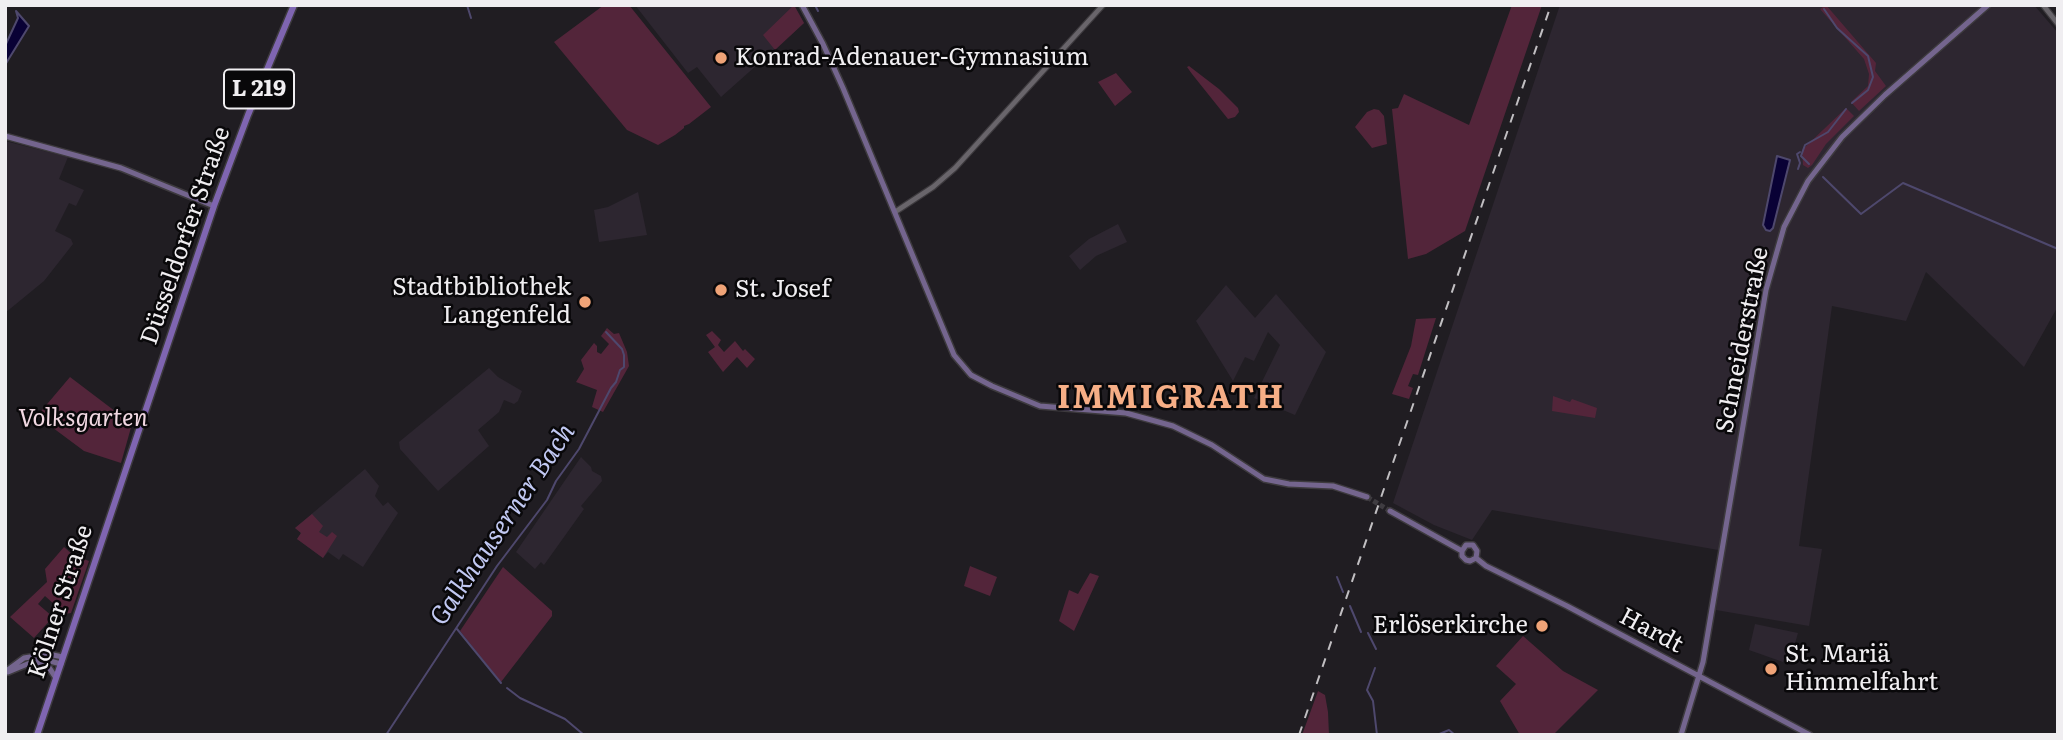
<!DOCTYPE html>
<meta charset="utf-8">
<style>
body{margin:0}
#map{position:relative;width:2063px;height:740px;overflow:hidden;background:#201d22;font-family:Literata,serif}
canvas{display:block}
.frame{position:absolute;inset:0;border:7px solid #f0eef1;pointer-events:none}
</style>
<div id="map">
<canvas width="2063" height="740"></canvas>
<div class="frame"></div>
</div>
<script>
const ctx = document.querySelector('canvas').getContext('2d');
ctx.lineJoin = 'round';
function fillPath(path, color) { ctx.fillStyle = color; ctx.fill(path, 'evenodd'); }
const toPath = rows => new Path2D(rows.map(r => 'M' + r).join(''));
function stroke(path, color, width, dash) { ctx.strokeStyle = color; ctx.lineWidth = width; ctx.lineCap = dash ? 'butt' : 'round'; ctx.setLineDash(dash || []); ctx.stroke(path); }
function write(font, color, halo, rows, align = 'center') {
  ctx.font = font + ' Literata,serif'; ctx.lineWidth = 5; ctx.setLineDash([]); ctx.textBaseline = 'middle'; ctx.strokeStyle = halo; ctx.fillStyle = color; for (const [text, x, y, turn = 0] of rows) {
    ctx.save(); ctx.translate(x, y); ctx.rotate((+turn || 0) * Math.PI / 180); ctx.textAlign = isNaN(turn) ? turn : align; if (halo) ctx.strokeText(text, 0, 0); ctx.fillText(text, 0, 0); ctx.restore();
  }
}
fillPath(toPath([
 [635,5,794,5,804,23,721,97,697,67,688,73],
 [1560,5,2034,5,2058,33,2058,306,2024,367,1926,272,1906,321,1832,306,1799,546,1822,549,1809,626,1716,610,1724,551,1492,510,1472,540,1434,525,1393,503],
 [5,141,68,157,59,179,84,190,76,206,69,203,55,231,71,239,73,244,44,281,5,313],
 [638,192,647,235,599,242,594,210,608,207],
 [1118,224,1127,242,1096,256,1080,270,1069,256,1089,239],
 [1226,285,1255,318,1276,294,1326,352,1295,415,1254,398,1280,345,1268,332,1254,361,1245,357,1233,381,1196,321],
 [489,368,498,377,522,391,518,401,514,404,504,400,499,412,478,430,489,446,438,491,400,449,399,442],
 [581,457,591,467,592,471,601,476,602,481,581,506,584,509,544,565,541,562,535,569,516,552],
 [365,469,379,486,375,496,383,506,388,502,398,513,363,567,343,554,339,560,328,552,323,558,297,539,301,533,295,528],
 [1755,624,1798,633,1790,661,1784,659,1783,662,1749,650]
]), '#2d2630');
fillPath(toPath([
 [604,5,629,5,711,107,689,124,684,126,684,128,675,135,658,145,627,130,554,42],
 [794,5,804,23,775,50,763,35],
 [1512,5,1542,5,1465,231,1426,254,1408,259,1392,109,1398,108,1404,94,1469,125],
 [1826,5,1876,63,1875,71,1886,86,1859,111,1851,102,1868,86,1869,74,1864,59,1820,9],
 [1189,66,1219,89,1238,108,1239,112,1235,117,1228,119,1192,74,1187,67],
 [1116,73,1132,92,1115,106,1098,82],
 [1846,108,1854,116,1826,144,1812,165,1808,168,1803,165,1802,150],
 [1374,109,1379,110,1384,116,1387,144,1372,148,1355,127,1367,112],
 [1436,318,1418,375,1413,374,1408,386,1413,388,1409,399,1392,394,1411,346,1416,319],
 [607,328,614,334,619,333,627,352,629,366,603,412,592,407,597,390,576,382,584,369,581,360,594,343,597,346,597,352,601,354,609,344,601,336],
 [712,331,721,340,718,345,724,352,735,341,743,351,745,349,755,359,747,368,737,357,723,372,708,352,715,347,706,335],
 [70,377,132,424,121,463,84,451,37,416],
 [1553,396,1570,402,1572,399,1597,408,1595,418,1552,411],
 [312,514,323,526,319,532,327,537,332,532,337,536,323,558,297,539,301,533,295,528],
 [64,547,73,555,89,561,71,613,65,614,45,596,38,604,53,617,34,638,10,617,47,582,45,569],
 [970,566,997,577,990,596,964,586],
 [503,567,552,611,552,616,501,682,460,631],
 [1090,573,1099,576,1074,631,1059,621,1069,590,1078,594],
 [1523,636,1563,671,1598,690,1553,735,1520,735,1500,701,1516,684,1496,666],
 [1318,691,1325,695,1328,712,1329,735,1302,735]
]), '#53253a');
const water = toPath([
 [16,11,29,26,5,65,5,46,18,18,16,11],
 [1777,156,1790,160,1773,228,1770,231,1766,230,1763,225,1777,156]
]);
fillPath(water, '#090135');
stroke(water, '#4e486d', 2);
stroke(toPath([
 [467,5,471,18],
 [815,5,818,11],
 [1824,9,1837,28,1868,56,1873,77,1868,90,1852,103],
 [1809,164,1801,156,1805,145,1828,132,1846,109],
 [1798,169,1800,163,1797,154,1800,152],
 [1823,177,1861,214,1903,183,2058,249],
 [1337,577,1343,592],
 [1350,606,1361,632],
 [457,629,501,683],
 [1368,633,1376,649],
 [1375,668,1367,690,1373,701,1377,735],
 [507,688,520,698,565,719,584,735],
 [386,735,497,566,547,500,556,481,579,449,611,388,616,382,620,370,624,367,624,355,622,349,606,332],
 [1437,735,1449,730,1455,735]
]), '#4e486d', 2);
stroke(toPath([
 [1367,497,1390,511]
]), '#3f3c41', 5, [5, 2.5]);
const tertiary = toPath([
 [2043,5,2058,24],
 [895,212,933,187,955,168,1103,5]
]);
const secondary = toPath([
 [802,5,823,44,843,88,954,355,971,375,992,386,1040,406,1126,413,1173,426,1212,445,1264,479,1289,484,1333,486,1367,497],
 [5,136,121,168,214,206],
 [1390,511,1462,551],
 [1462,551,1466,545,1473,545,1477,551,1476,558],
 [1462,551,1462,556,1466,560,1470,561,1476,558],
 [1476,558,1486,566,1567,606,1810,735],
 [38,663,48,666,56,678],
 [5,672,24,658,48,654,63,657],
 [8,672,37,660,50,661,61,664],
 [1681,735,1703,662,1766,290,1784,227,1808,181,1842,137,1885,95,1988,5]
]);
const primary = toPath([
 [37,735,214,206,248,115,294,5]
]);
stroke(tertiary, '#3d3a3e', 7);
stroke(secondary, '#3d3a3e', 8);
stroke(primary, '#3d3a3e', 9);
stroke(tertiary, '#69656b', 4.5);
stroke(secondary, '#74658e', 5);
stroke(primary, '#7f65b1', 6);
stroke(toPath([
 [5,8,7,5],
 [1299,735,1551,5]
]), '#c1bfc2', 2, [9, 9]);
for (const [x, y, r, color] of [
 [721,58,7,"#efa377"],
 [721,290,7,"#efa377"],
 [585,302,7,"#efa377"],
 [1542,626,7,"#efa377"],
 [1771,669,7,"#efa377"]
]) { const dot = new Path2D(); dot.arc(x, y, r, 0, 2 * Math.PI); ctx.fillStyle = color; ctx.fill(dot); stroke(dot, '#09080a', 2.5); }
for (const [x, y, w] of [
 [259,89,70]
]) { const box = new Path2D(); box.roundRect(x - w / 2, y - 19.5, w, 39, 5); ctx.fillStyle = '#09080a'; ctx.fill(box); stroke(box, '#f0eef1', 2); }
write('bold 23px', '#f0eef1', null, [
 ["L 219",259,89]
]);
write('24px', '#f0eef1', '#09080a', [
 ["Konrad-Adenauer-Gymnasium",735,58],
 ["Stadtbibliothek",571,288,"right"],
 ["Langenfeld",571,316,"right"],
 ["St. Josef",735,290],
 ["Erlöserkirche",1528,626,"right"],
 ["St. Mariä",1785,655],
 ["Himmelfahrt",1785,683]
], 'left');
write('24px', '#f0eef1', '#09080a', [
 ["Düsseldorfer Straße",186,236,-71],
 ["Schneiderstraße",1743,340,-79],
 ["Kölner Straße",61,602,-72],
 ["Hardt",1651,631,28]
]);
write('italic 24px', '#f1d8e2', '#09080a', [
 ["Volksgarten",83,419]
]);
write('italic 26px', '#c1c8f2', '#09080a', [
 ["Galkhauserner Bach",503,525,-56]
]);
ctx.letterSpacing = '2px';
write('bold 32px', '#f6ae86', '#09080a', [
 ["IMMIGRATH",1171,399]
]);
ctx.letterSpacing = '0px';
</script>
